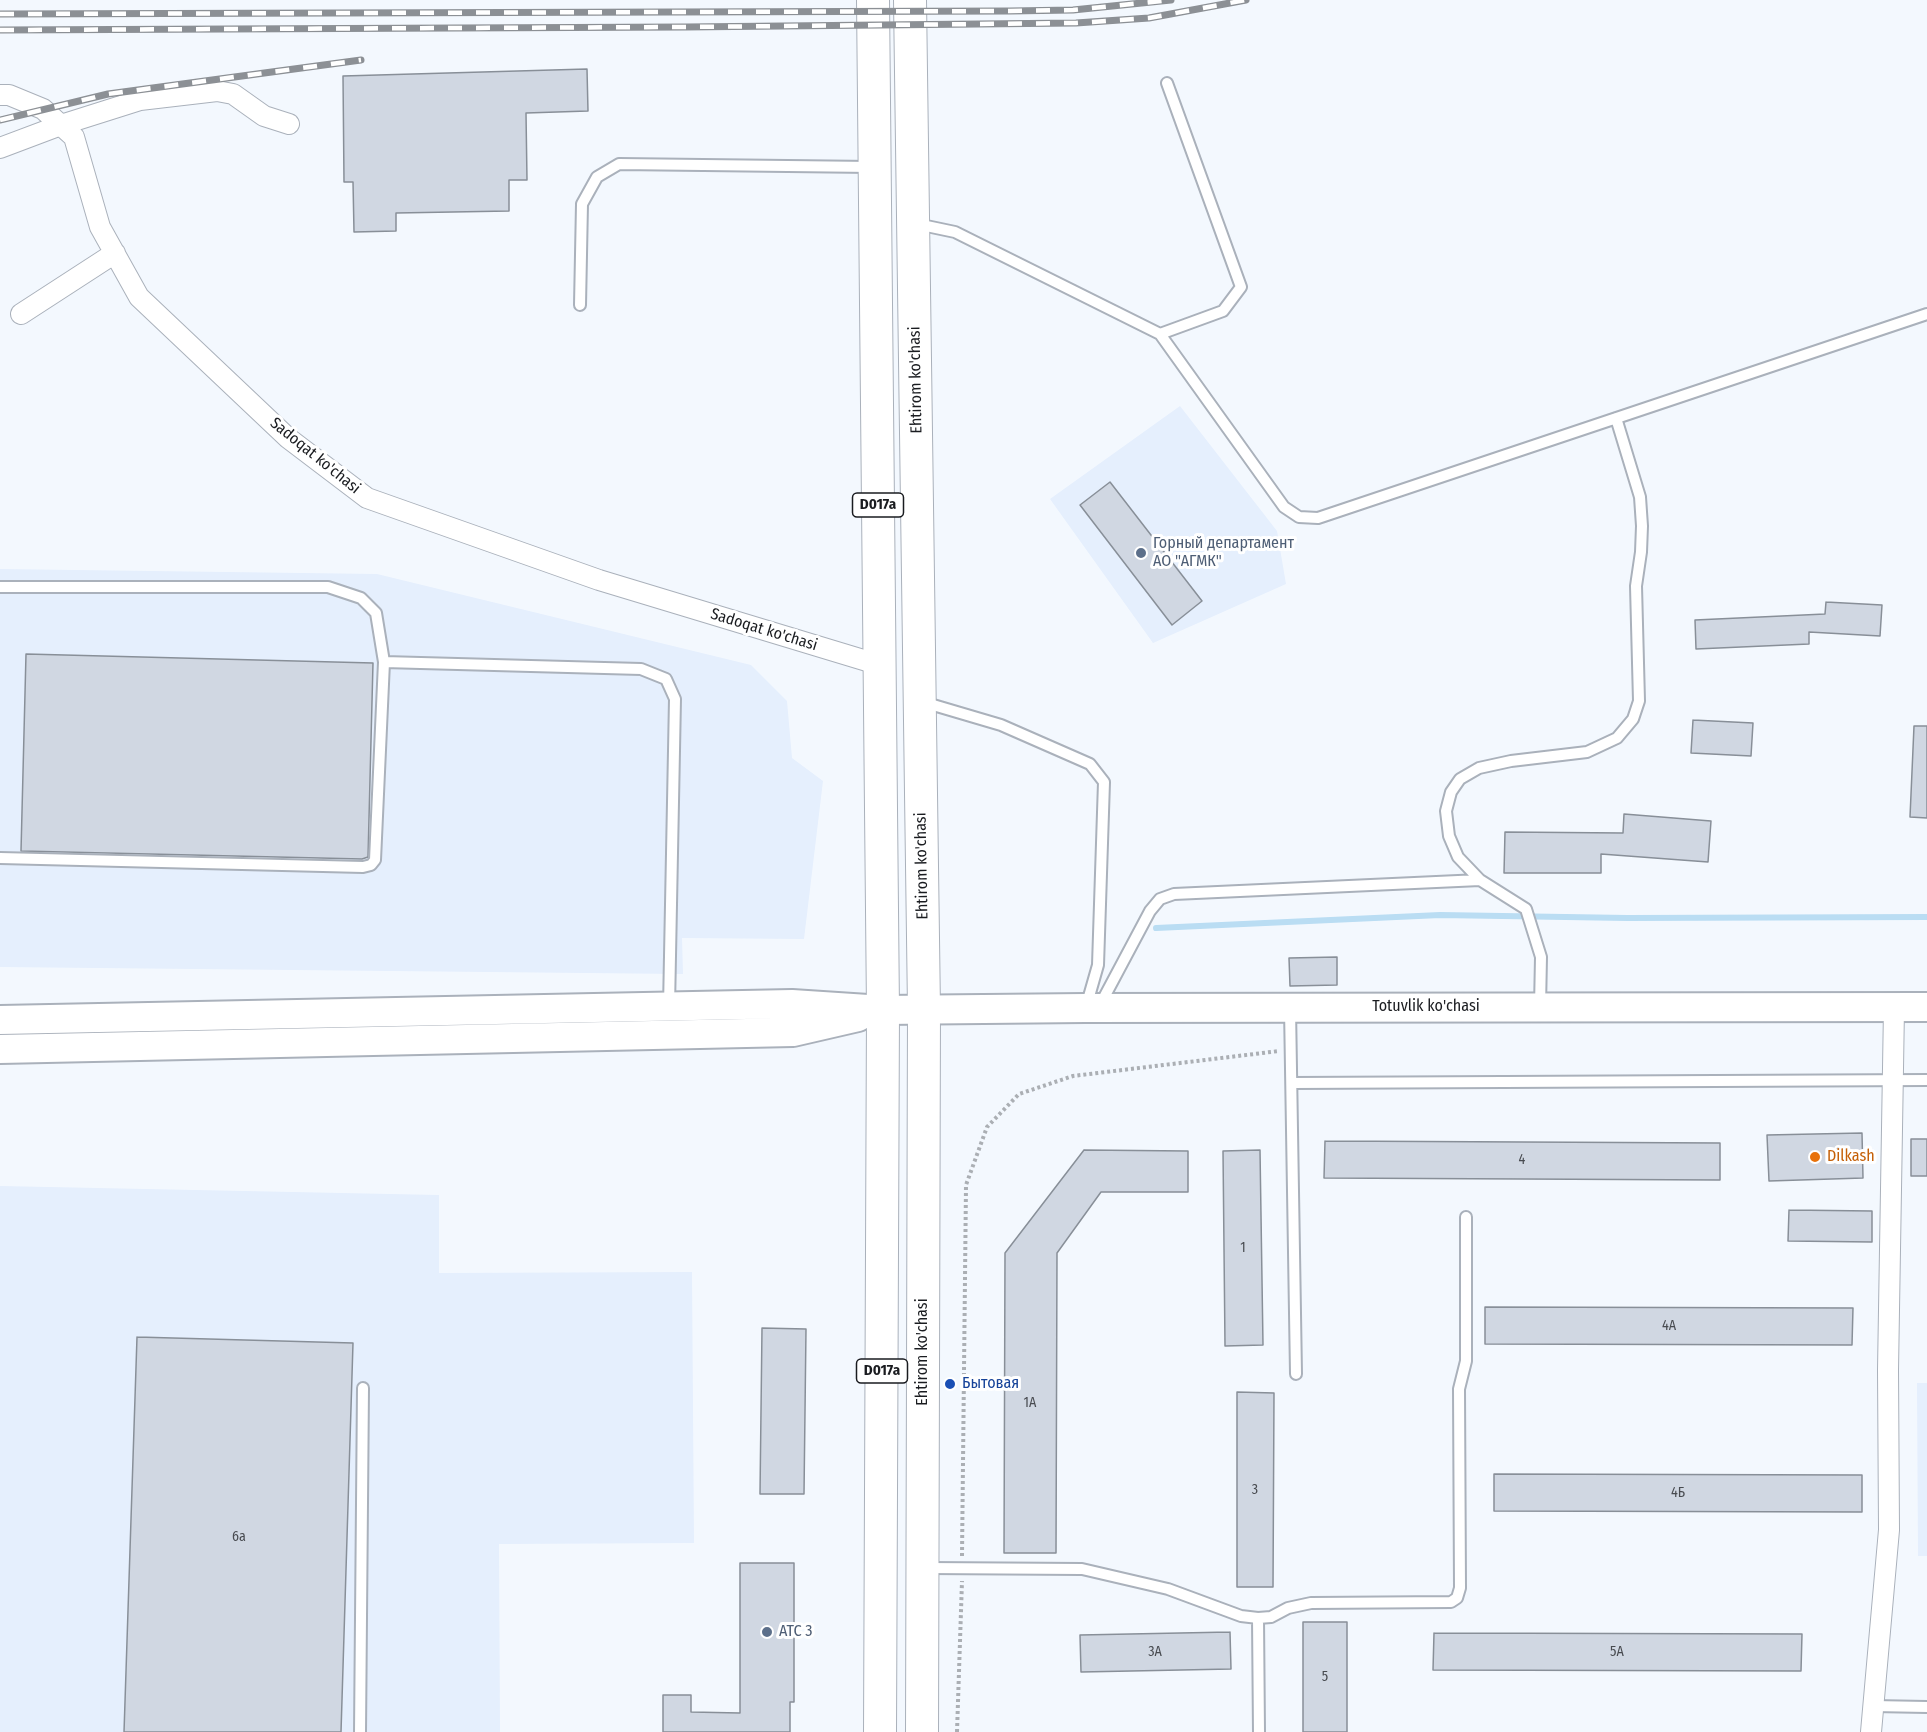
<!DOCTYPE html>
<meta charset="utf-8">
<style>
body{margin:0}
canvas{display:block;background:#f3f8fe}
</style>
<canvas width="1927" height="1732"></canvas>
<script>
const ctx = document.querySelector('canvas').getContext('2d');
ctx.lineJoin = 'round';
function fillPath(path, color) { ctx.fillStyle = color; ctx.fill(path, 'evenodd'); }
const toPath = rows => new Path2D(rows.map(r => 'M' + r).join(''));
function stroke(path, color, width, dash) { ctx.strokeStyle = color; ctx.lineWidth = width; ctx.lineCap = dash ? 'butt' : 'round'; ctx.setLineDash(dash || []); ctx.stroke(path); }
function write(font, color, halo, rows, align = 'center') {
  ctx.font = font + ' "Fira Sans Condensed",sans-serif'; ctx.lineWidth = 6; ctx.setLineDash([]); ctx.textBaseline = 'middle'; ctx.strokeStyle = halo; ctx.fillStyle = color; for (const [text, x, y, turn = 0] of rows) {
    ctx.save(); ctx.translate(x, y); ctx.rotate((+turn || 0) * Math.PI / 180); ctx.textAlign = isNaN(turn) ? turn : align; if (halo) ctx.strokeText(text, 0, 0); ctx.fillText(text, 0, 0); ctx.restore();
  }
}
fillPath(toPath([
 [1180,406,1277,531,1286,584,1153,643,1050,499],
 [0,569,377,574,751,665,787,701,792,758,823,781,804,939,682,938,683,974,0,967],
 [0,1186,439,1195,439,1273,692,1272,694,1543,499,1544,500,1732,0,1732],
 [1917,1383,1927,1383,1927,1556,1918,1556]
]), '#e5effd');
stroke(toPath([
 [1156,928,1440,915,1628,918,1927,917]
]), '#baddf3', 6);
const building = toPath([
 [587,69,588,111,526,113,527,180,509,180,509,211,396,213,396,231,354,232,353,182,344,182,343,76,587,69],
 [1110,482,1202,601,1172,625,1080,505,1110,482],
 [1826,602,1882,605,1880,636,1809,632,1809,644,1696,649,1695,620,1825,614,1826,602],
 [26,654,373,663,368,857,362,859,21,851,26,654],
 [1693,720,1753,723,1751,756,1691,753,1693,720],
 [1914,726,1927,726,1927,818,1910,817,1914,726],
 [1624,814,1711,821,1708,862,1601,854,1601,873,1504,873,1505,832,1623,833,1624,814],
 [1337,957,1337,985,1290,986,1289,958,1337,957],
 [1862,1133,1863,1178,1769,1181,1767,1135,1862,1133],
 [1911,1139,1927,1139,1927,1176,1911,1176,1911,1139],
 [1325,1141,1720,1143,1720,1180,1324,1178,1325,1141],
 [1084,1150,1188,1151,1188,1192,1101,1192,1057,1253,1056,1553,1004,1553,1005,1253,1084,1150],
 [1260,1150,1263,1345,1225,1346,1223,1151,1260,1150],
 [1789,1210,1872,1211,1872,1242,1788,1241,1789,1210],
 [1485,1307,1853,1308,1852,1345,1485,1344,1485,1307],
 [762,1328,806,1329,804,1494,760,1494,762,1328],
 [137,1337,353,1343,341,1732,124,1732,137,1337],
 [1237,1392,1274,1393,1273,1587,1237,1587,1237,1392],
 [1494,1474,1862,1475,1862,1512,1494,1511,1494,1474],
 [740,1563,794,1563,794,1702,790,1702,790,1732,663,1732,663,1695,691,1695,691,1712,740,1713,740,1563],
 [1303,1622,1347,1622,1347,1732,1303,1732,1303,1622],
 [1230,1632,1231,1669,1081,1672,1080,1635,1230,1632],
 [1434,1633,1802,1634,1801,1671,1433,1670,1434,1633]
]);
fillPath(building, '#d0d7e2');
stroke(building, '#888f98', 1.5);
const service = toPath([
 [917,224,955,232,1160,334,1284,507,1299,517,1318,518,1927,314],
 [580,305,582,204,597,177,619,164,872,167],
 [1160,334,1223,311,1241,287,1167,83],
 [0,587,328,587,361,598,376,613,384,662,375,860,371,865,363,867,0,858],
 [384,662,641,669,666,679,675,699,669,1007],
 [923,702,1001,725,1090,764,1104,782,1098,965,1086,1007],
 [1100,1005,1150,911,1160,899,1174,894,1480,880],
 [1540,1007,1541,957,1526,909,1480,880,1458,857,1449,836,1446,811,1451,792,1460,779,1479,768,1511,761,1587,752,1617,738,1633,719,1639,701,1636,586,1641,552,1642,526,1640,497,1616,418],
 [1290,1008,1296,1374],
 [1292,1083,1927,1080],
 [926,1568,1082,1569,1168,1589,1241,1616,1258,1618,1271,1617,1288,1608,1311,1603,1451,1602,1457,1598,1460,1588,1459,1389,1466,1361,1466,1217],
 [1258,1618,1259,1732],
 [1873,1706,1927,1707],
 [360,1732,363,1388]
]);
const minor = toPath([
 [0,95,9,95,43,109,74,137,100,227,139,297,288,438,367,498,599,580,880,665],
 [0,148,61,125,140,100,217,91,233,94,264,116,289,124],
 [21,314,115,253],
 [1871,1732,1889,1530,1888,1370,1894,1008]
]);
const secondary = toPath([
 [0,1020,792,1004,883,1010,1085,1008,1927,1007],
 [0,1049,793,1032,858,1017]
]);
const primary = toPath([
 [873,0,883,1010,880,1732],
 [910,0,924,1009,922,1732]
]);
stroke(service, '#aab1bb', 14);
stroke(minor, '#aab1bb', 22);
stroke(secondary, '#aab1bb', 32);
stroke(primary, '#aab1bb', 34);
stroke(toPath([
 [962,1556,966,1185,987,1127,1019,1094,1073,1076,1279,1051],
 [957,1732,962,1581]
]), '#abafb4', 4, [3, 3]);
stroke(service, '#fff', 10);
stroke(minor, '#fff', 20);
stroke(secondary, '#fff', 28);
stroke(primary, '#fff', 32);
const rail = toPath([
 [0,14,1010,11,1073,10,1171,0],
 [0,30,685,27,1076,23,1149,18,1246,0],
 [0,120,108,94,361,60]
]);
stroke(rail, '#8c9095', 7);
stroke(rail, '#fff', 4.5, [14]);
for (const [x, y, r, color] of [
 [1141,553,6,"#5c6f8a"],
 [1815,1157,6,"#e8710a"],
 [950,1384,6,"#1a4fb4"],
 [767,1632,6,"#5c6f8a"]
]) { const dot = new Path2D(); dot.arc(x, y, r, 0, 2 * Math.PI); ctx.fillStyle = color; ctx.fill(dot); stroke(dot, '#fff', 2); }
write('14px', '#484b50', null, [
 ["4",1522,1160],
 ["1",1243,1248],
 ["4А",1669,1326],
 ["1А",1030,1403],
 ["3",1255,1490],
 ["4Б",1678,1493],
 ["6а",239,1537],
 ["3А",1155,1652],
 ["5А",1617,1652],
 ["5",1325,1677]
]);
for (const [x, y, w] of [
 [878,505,51],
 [882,1371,51]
]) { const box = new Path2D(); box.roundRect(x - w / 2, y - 12, w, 24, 4.5); ctx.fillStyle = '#fff'; ctx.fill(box); stroke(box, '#1a1c20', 1.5); }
write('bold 15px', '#1a1c20', null, [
 ["D017a",878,505],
 ["D017a",882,1371]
]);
write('16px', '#1a1c20', '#fff', [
 ["Ehtirom ko'chasi",916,380,-91],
 ["Sadoqat ko'chasi",315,456,39],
 ["Sadoqat ko'chasi",764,630,17],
 ["Ehtirom ko'chasi",922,866,-91],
 ["Totuvlik ko'chasi",1426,1007],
 ["Ehtirom ko'chasi",923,1352,-90]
]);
write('16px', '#4e5e75', '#fff', [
 ["Горный департамент",1153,544],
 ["АО \"АГМК\"",1153,562],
 ["АТС 3",779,1632]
], 'left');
write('16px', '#c56008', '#fff', [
 ["Dilkash",1827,1157]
], 'left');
write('16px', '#164399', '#fff', [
 ["Бытовая",962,1384]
], 'left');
</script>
